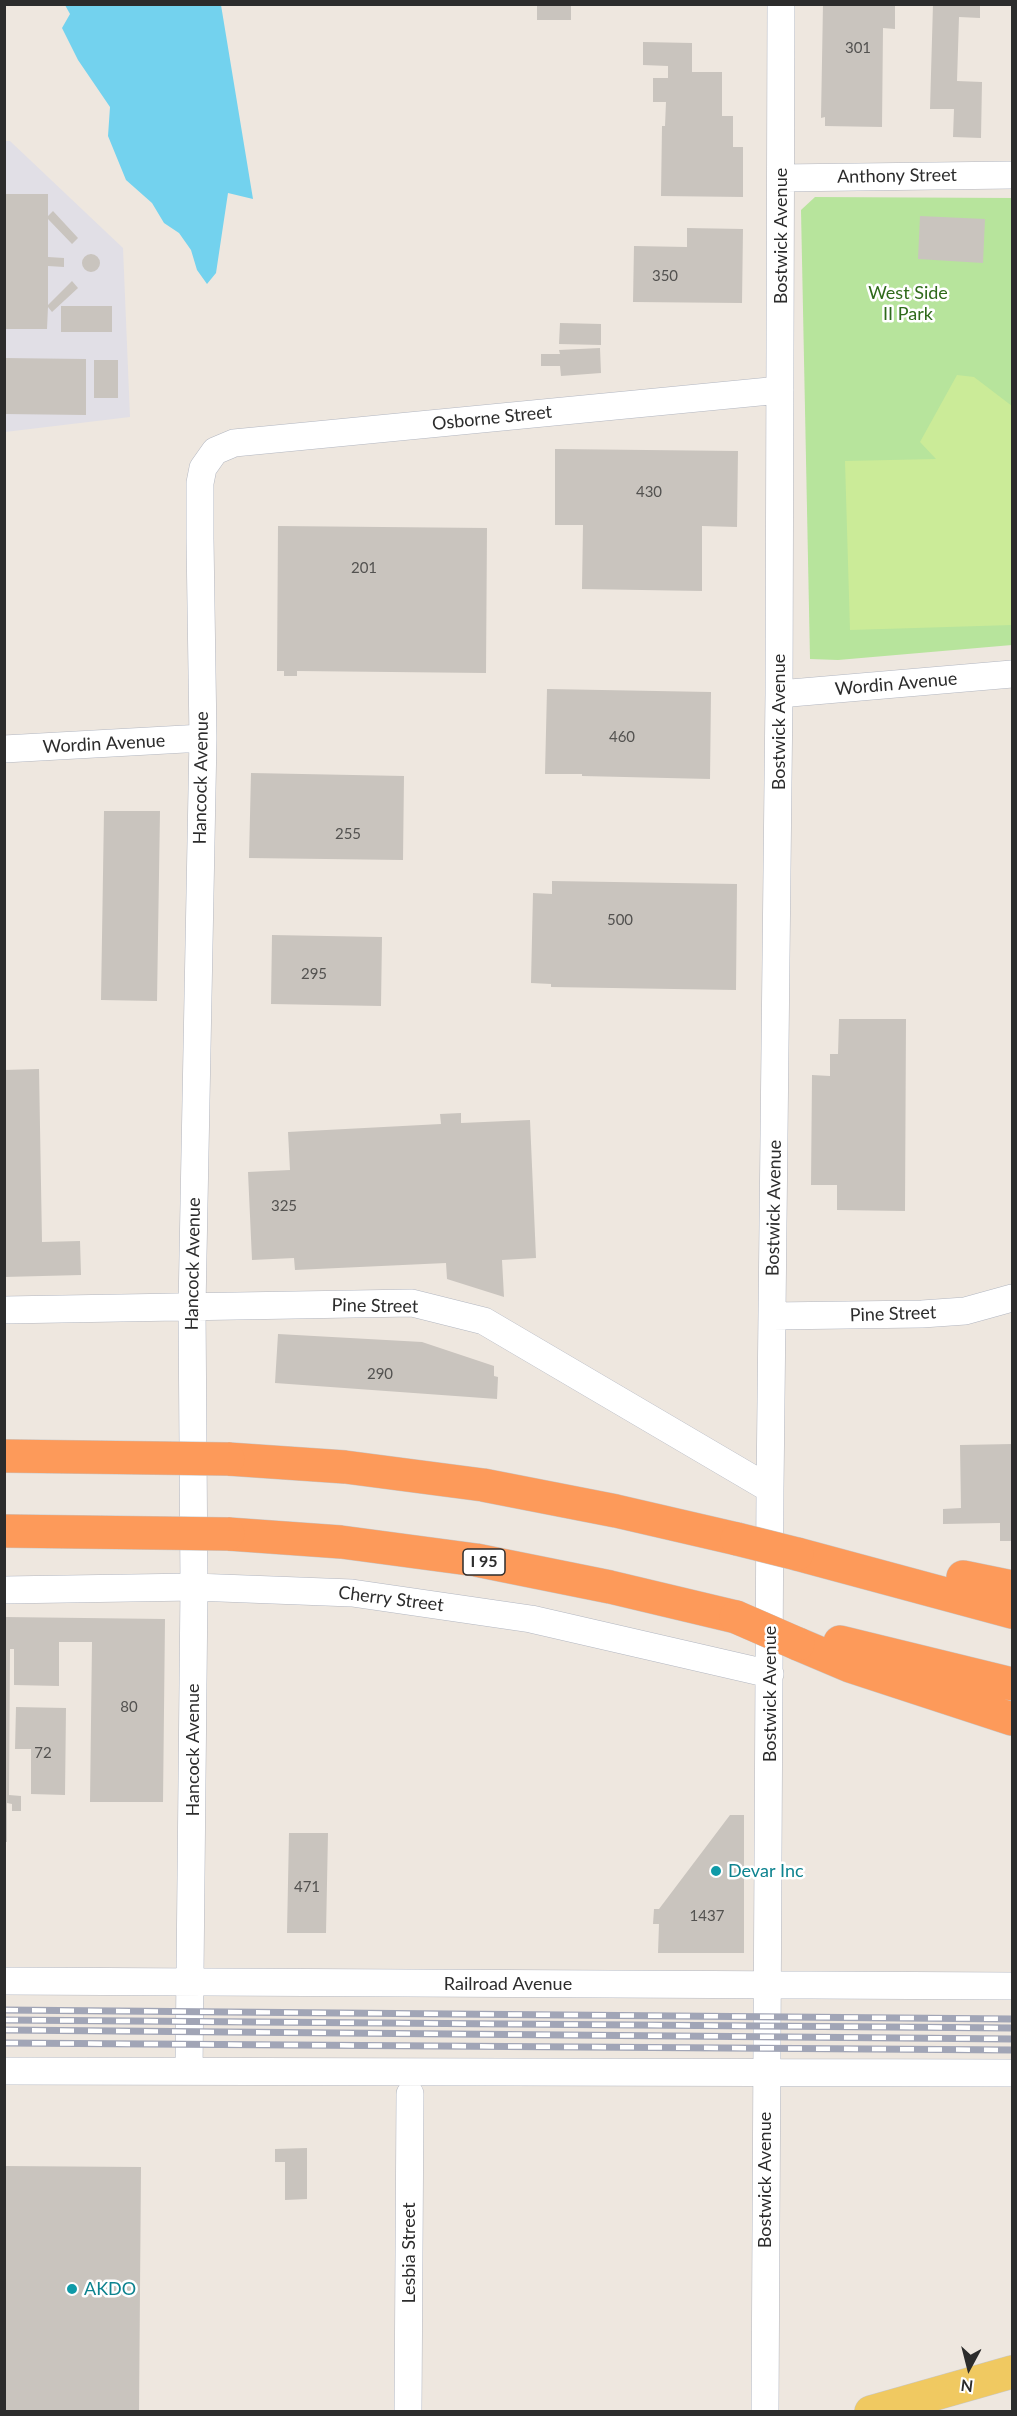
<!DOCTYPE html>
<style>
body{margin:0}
#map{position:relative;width:1017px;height:2416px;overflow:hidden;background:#eee7df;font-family:Lato,sans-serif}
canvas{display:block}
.frame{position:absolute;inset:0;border:6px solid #2c2c2c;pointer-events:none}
.north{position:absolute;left:939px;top:2338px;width:60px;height:60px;-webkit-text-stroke:4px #fff;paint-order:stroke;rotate:187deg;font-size:16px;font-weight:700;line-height:24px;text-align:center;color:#2c2c2c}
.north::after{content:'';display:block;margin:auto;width:21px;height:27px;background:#2c2c2c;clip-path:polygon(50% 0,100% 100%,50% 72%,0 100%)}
</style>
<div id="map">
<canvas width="1017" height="2416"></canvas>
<div class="frame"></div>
<div class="north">N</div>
</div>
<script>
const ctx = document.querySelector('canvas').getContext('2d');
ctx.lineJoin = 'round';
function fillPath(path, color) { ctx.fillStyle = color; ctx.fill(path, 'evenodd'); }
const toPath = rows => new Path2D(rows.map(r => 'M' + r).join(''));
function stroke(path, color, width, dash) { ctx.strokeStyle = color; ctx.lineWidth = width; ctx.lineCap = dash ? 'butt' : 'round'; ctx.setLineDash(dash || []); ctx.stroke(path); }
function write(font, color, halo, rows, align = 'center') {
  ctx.font = font + ' Lato,sans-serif'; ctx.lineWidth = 5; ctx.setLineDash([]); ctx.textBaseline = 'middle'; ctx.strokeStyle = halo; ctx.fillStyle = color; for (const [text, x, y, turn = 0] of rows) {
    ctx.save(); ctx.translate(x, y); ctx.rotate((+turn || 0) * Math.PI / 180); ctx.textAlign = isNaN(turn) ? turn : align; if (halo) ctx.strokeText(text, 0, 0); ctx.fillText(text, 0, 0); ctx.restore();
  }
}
fillPath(toPath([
 [5,141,10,141,123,248,130,417,5,432]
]), '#e1dfe6');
fillPath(toPath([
 [815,197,1012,198,1012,645,838,660,810,659,801,210]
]), '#b7e49c');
fillPath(toPath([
 [957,375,974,377,1012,406,1012,625,850,630,845,461,936,459,920,442]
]), '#cbeb98');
fillPath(toPath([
 [65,5,221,5,253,199,228,193,216,273,207,284,197,270,191,250,179,233,164,223,152,203,126,180,108,136,110,107,78,60,62,28,70,14]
]), '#73d2ee');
fillPath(toPath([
 [537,4,571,4,571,20,537,20],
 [823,4,895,6,895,29,883,28,882,127,825,126,825,117,821,118],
 [933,4,980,4,980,18,959,17,957,81,982,82,981,138,953,137,954,109,930,109],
 [643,42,692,43,692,72,722,72,722,116,733,116,733,147,743,147,743,197,661,196,662,126,665,126,666,102,653,102,653,78,668,78,668,66,643,65],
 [4,194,48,194,48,216,53,211,78,238,72,244,48,219,48,257,64,258,64,267,48,266,48,305,72,281,78,288,52,312,48,307,47,329,4,329],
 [920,216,985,219,983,263,918,259],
 [687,228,743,229,742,303,633,302,634,246,687,247],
 '82 263a9 9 0 1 1 18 0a9 9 0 1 1-18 0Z',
 [61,306,112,306,112,332,61,332],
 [560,323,601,324,601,345,559,344],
 [600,348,601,373,561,376,560,366,541,366,541,354,560,354,559,350],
 [4,358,86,359,86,415,4,414],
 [94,360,118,360,118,398,94,398],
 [555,449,738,451,737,527,702,526,702,591,582,589,583,525,555,525],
 [278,526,487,528,486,673,297,671,297,676,284,676,284,671,277,671],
 [547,689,711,692,710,779,582,776,582,774,545,774],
 [251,773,404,776,403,860,249,858],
 [104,811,160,811,157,1001,101,1000],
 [552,881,737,884,736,990,551,987,551,984,531,983,533,893,552,894],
 [272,935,382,937,381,1006,271,1004],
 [839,1019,906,1019,905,1211,837,1210,837,1185,811,1185,812,1075,830,1076,830,1054,838,1054],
 [39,1069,42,1242,80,1241,81,1275,4,1277,4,1070],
 [461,1113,461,1123,530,1120,536,1258,502,1260,504,1297,447,1279,446,1263,295,1270,294,1258,252,1260,248,1172,290,1170,288,1132,441,1124,440,1114],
 [278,1334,422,1342,494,1366,494,1376,498,1377,497,1399,275,1383],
 [1012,1444,1012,1541,1000,1541,1000,1523,943,1524,943,1509,961,1508,960,1445],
 [4,1617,165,1619,163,1802,90,1802,92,1642,59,1642,59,1686,14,1685,14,1649,10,1649,9,1795,21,1796,21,1811,12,1811,12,1804,7,1803,7,1842,4,1842],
 [16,1707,66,1708,65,1795,31,1794,31,1749,15,1749],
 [730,1815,744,1815,744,1953,658,1953,659,1924,653,1924,654,1909,659,1909],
 [289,1833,328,1833,326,1933,287,1933],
 [307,2148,307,2199,285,2200,285,2162,275,2162,275,2149],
 [4,2166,141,2167,139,2412,4,2412]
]), '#c9c4be');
const minor = toPath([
 [781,178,1012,175],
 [779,694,1012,674],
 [4,749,203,738],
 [4,1310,412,1303,484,1321,770,1489],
 [773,1316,922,1314,965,1311,1012,1298],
 [4,1590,194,1587,352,1593,531,1619,770,1674],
 [4,1981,1012,1986],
 [4,2071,1012,2073],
 [189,2071,194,1587,192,1307,203,738,200,539,200,483,203,468,215,451,234,443,780,390],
 [408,2412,410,2094],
 [765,2412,770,1489,779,694,781,4]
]);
const major = toPath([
 [871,2412,1012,2372]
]);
const highway = toPath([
 [228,1459,345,1467,483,1485,616,1511,737,1539],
 [228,1534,341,1542,476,1560,610,1587,736,1617],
 [797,1554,1012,1612],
 [963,1577,1012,1587],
 [840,1642,1012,1684],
 [798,1644,850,1666,1012,1719]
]);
stroke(minor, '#b2b6c0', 28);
stroke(major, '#c8c8c8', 34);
stroke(highway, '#c8c8c8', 34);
stroke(minor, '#fff', 27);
stroke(major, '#f0c961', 33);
stroke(highway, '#fd9a5a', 33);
const rail = toPath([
 [4,2010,1012,2019],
 [4,2020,1012,2028],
 [4,2030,1012,2039],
 [4,2043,1012,2050]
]);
stroke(rail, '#a1a5b6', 7);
stroke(rail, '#fff', 4.5, [14]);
const highwayBridge = toPath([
 [4,1456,228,1459],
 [4,1531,228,1534],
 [737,1539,797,1554],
 [736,1617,798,1644]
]);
stroke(highwayBridge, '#c8c8c8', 34, []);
stroke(highwayBridge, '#fd9a5a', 33);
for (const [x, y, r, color] of [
 [716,1871,6,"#0f9aa8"],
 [72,2289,6,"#0f9aa8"]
]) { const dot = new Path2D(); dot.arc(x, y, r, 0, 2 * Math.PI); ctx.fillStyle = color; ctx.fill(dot); stroke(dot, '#fff', 2); }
write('15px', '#535250', null, [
 ["301",858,48],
 ["350",665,276],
 ["430",649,492],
 ["201",364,568],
 ["460",622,737],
 ["255",348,834],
 ["500",620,920],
 ["295",314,974],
 ["325",284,1206],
 ["290",380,1374],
 ["80",129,1707],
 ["72",43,1753],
 ["471",307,1887],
 ["1437",707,1916]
]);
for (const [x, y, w] of [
 [484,1562,42]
]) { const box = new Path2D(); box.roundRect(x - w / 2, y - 13, w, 26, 4.5); ctx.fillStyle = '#fff'; ctx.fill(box); stroke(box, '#2c2c2c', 1.5); }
write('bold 16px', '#2c2c2c', null, [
 ["I 95",484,1562]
]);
write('18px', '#2c2c2c', '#fff', [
 ["Anthony Street",897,176,-1],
 ["Bostwick Avenue",781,236,-90],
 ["Osborne Street",492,418,-6],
 ["Wordin Avenue",896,684,-5],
 ["Bostwick Avenue",779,722,-90],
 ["Wordin Avenue",104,744,-3],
 ["Hancock Avenue",201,778,-89],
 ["Bostwick Avenue",774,1208,-89],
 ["Hancock Avenue",193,1264,-89],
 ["Pine Street",375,1306,1],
 ["Pine Street",893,1314,-2],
 ["Cherry Street",391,1599,7],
 ["Bostwick Avenue",770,1694,-90],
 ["Hancock Avenue",193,1750,-90],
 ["Railroad Avenue",508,1984],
 ["Bostwick Avenue",765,2180,-90],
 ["Lesbia Street",409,2253,-90]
]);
write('18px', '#2f6a1b', '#fff', [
 ["West Side",908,293],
 ["II Park",908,314]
]);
write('18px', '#0d838f', '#fff', [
 ["Devar Inc",728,1871],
 ["AKDO",84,2289]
], 'left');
</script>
